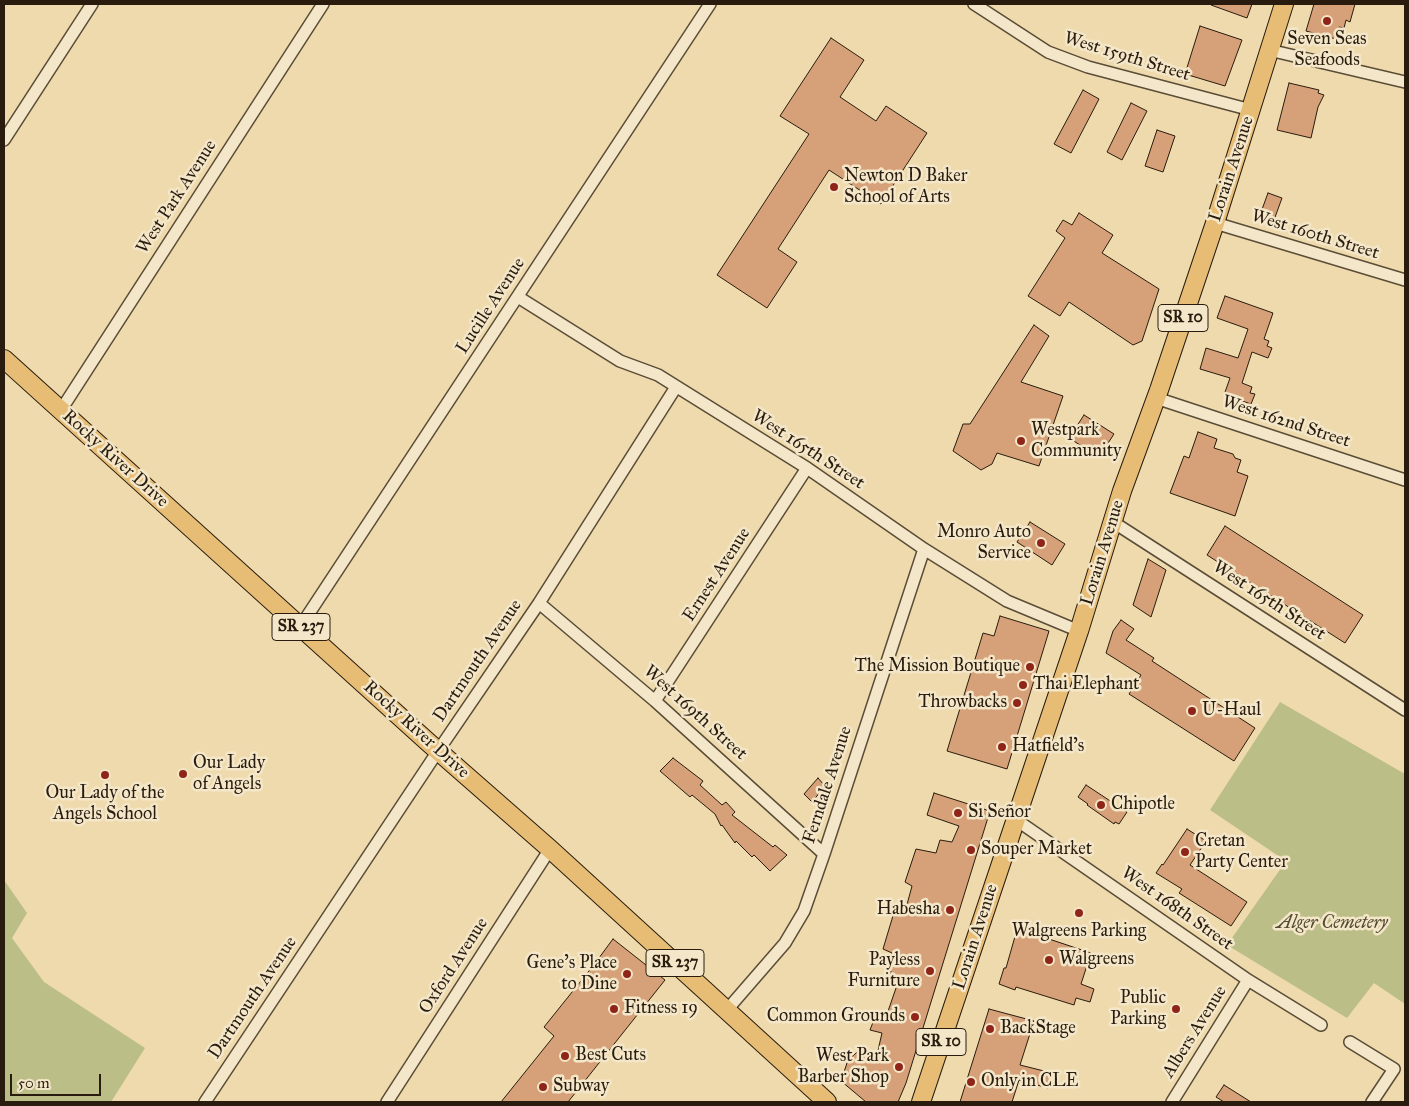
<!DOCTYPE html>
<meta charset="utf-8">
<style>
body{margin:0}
#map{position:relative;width:1409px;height:1106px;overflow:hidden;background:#eedaac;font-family:"IM FELL Great Primer",serif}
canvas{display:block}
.frame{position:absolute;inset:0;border:5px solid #291c0e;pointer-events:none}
.scale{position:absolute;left:10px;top:1074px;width:91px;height:22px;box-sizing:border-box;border:2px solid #291c0e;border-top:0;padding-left:6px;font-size:15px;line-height:18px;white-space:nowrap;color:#291c0e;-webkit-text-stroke:4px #f4e7c9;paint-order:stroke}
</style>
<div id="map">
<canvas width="1409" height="1106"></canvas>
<div class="frame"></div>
<div class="scale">50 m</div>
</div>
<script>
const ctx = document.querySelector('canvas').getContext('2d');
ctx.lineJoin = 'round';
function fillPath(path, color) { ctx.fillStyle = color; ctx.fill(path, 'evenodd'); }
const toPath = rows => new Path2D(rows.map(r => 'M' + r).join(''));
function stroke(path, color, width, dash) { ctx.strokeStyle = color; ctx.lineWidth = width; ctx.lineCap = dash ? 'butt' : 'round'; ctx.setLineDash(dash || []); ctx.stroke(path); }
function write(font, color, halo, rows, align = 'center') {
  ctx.font = font + ' "IM FELL Great Primer",serif'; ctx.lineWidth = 5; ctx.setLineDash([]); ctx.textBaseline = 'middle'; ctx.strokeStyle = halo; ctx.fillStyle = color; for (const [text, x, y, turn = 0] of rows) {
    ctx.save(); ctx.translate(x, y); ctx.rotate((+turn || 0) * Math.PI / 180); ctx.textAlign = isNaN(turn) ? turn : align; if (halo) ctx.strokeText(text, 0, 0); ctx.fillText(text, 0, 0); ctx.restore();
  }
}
fillPath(toPath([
 [1280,702,1405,774,1405,1004,1374,983,1347,1018,1227,945,1286,861,1210,810],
 [4,880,27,913,12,938,44,982,145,1048,111,1102,4,1102]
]), '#bcbe87');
const building = toPath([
 [1211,4,1252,4,1247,18,1211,5,1211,4],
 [1314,4,1355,4,1350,22,1346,20,1344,28,1339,27,1336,39,1306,31,1314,4],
 [1200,26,1242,40,1225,86,1185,74,1200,26],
 [831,38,864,60,840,97,876,121,886,106,927,133,881,204,829,170,778,249,797,262,767,308,717,275,809,134,780,116,831,38],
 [1289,83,1319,90,1318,93,1324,95,1318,107,1311,138,1277,130,1289,83],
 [1083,90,1099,99,1071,153,1054,144,1083,90],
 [1131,103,1147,111,1122,160,1107,152,1131,103],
 [1157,130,1175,136,1163,172,1145,166,1157,130],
 [1268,193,1282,198,1274,220,1260,215,1268,193],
 [1079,213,1113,235,1102,253,1159,289,1142,341,1133,345,1069,302,1060,316,1028,296,1065,238,1056,231,1063,220,1072,225,1079,213],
 [1225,296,1273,313,1264,339,1269,341,1267,346,1272,348,1268,358,1252,352,1242,383,1252,387,1250,393,1255,394,1251,404,1224,395,1230,378,1200,369,1206,348,1238,358,1248,329,1217,318,1225,296],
 [1034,325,1049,336,1021,382,1063,396,1039,466,997,453,992,464,981,470,953,451,963,424,970,424,1034,325],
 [1084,415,1114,434,1099,457,1069,438,1084,415],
 [1198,432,1217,439,1214,448,1233,454,1235,458,1241,460,1237,472,1248,476,1235,516,1170,493,1184,456,1189,458,1198,432],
 [1030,522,1065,544,1052,565,1017,542,1030,522],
 [1225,526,1363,615,1345,643,1207,555,1225,526],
 [1148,559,1166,570,1151,617,1133,605,1148,559],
 [1000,616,1049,631,1007,769,947,751,983,633,994,636,1000,616],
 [1121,620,1134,629,1126,640,1154,658,1152,661,1255,728,1234,761,1129,694,1141,675,1106,653,1113,631,1121,620],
 [673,758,703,781,700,785,722,805,726,802,735,812,732,815,773,847,775,845,787,855,770,871,754,855,752,857,736,841,735,843,722,825,721,826,715,814,692,795,690,797,660,771,673,758],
 [818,778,825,786,812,802,804,794,818,778],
 [1086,785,1127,812,1119,824,1115,822,1114,824,1087,805,1088,804,1078,797,1086,785],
 [934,793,990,811,906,1083,898,1102,866,1102,841,1081,848,1060,862,1048,876,1059,882,1033,870,1030,875,1017,885,1020,896,988,887,984,891,971,885,968,892,953,883,949,895,909,905,912,912,886,905,882,916,849,936,853,940,840,952,842,959,826,927,815,934,793],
 [1187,829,1206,841,1190,865,1247,902,1231,926,1179,893,1182,889,1156,873,1162,864,1163,865,1187,829],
 [1018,926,1035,932,1034,934,1091,953,1081,984,1094,989,1090,1002,1076,998,1074,1005,1016,987,1015,990,999,984,1004,968,1006,968,1018,926],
 [613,939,665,980,568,1102,501,1102,554,1036,544,1027,593,966,613,939],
 [989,1009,1034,1021,1020,1065,1052,1073,1048,1088,1019,1080,1012,1102,960,1102,989,1009],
 [1224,1085,1251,1102,1224,1102,1216,1097,1224,1085]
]);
fillPath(building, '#d6a078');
stroke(building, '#291c0e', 1);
const minor = toPath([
 [974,4,1048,52,1088,67,1251,110],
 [1269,50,1405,82],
 [4,140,92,4],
 [1215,223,1405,280],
 [518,297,620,361,658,375,807,468,924,549,1007,601,1079,631],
 [1156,398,1405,480],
 [61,410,323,4],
 [1113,522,1405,710],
 [539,603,655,701,824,854],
 [300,627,710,4],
 [655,701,807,468],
 [1015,819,1248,980,1321,1025],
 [726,1011,785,943,804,911,824,854,924,549],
 [1350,1042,1394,1069,1372,1102],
 [205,1102,438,751,539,603,676,387],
 [387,1102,550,849],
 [1172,1102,1248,980]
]);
const primary = toPath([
 [4,359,429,743,550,849,827,1102],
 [921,1102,1079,631,1122,491,1159,390,1215,223,1284,4]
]);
stroke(minor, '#5a4c36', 14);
stroke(primary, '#291c0e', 20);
stroke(minor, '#f4e7c9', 11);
stroke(primary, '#e7bd76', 18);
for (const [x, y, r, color] of [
 [1327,21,5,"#8f2418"],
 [834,187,5,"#8f2418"],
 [1021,441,5,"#8f2418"],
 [1041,543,5,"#8f2418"],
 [1030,667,5,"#8f2418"],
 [1023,685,5,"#8f2418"],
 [1017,703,5,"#8f2418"],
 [1192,711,5,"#8f2418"],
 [1002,747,5,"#8f2418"],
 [183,774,5,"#8f2418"],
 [105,775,5,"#8f2418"],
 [1101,805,5,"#8f2418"],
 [958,813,5,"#8f2418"],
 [971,850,5,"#8f2418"],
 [1185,852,5,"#8f2418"],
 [950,910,5,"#8f2418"],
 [1079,913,5,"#8f2418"],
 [1049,960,5,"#8f2418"],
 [930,971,5,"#8f2418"],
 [627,974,5,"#8f2418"],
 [614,1009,5,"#8f2418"],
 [1176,1009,5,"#8f2418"],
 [915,1017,5,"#8f2418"],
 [990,1029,5,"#8f2418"],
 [565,1056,5,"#8f2418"],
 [899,1067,5,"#8f2418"],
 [971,1082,5,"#8f2418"],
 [543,1087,5,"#8f2418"]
]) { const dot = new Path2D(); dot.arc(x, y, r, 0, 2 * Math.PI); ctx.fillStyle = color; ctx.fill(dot); stroke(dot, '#f4e7c9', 2); }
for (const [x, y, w] of [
 [1183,318,50],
 [301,627,58],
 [675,963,58],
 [941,1042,50]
]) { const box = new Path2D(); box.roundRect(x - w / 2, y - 13.5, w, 27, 4); ctx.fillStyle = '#f4e7c9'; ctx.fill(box); stroke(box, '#291c0e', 1); }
write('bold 16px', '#291c0e', null, [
 ["SR 10",1183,318],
 ["SR 237",301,627],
 ["SR 237",675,963],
 ["SR 10",941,1042]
]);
write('18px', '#291c0e', '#f4e7c9', [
 ["Seven Seas",1327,40,"center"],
 ["Seafoods",1327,61,"center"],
 ["Newton D Baker",844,177],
 ["School of Arts",844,198],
 ["Westpark",1031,431],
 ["Community",1031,452],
 ["Monro Auto",1031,533,"right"],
 ["Service",1031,554,"right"],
 ["The Mission Boutique",1020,667,"right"],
 ["Thai Elephant",1033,685],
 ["Throwbacks",1007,703,"right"],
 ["U-Haul",1202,711],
 ["Hatfield's",1012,747],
 ["Our Lady",193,764],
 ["of Angels",193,785],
 ["Our Lady of the",105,794,"center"],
 ["Angels School",105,815,"center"],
 ["Chipotle",1111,805],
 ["Si Señor",968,813],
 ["Cretan",1195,842],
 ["Party Center",1195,863],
 ["Souper Market",981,850],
 ["Habesha",940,910,"right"],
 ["Walgreens Parking",1079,932,"center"],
 ["Walgreens",1059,960],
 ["Payless",920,961,"right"],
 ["Furniture",920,982,"right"],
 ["Gene's Place",617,964,"right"],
 ["to Dine",617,985,"right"],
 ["Public",1166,999,"right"],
 ["Parking",1166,1020,"right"],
 ["Fitness 19",624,1009],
 ["Common Grounds",905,1017,"right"],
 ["BackStage",1000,1029],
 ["Best Cuts",575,1056],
 ["West Park",889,1057,"right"],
 ["Barber Shop",889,1078,"right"],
 ["Only in CLE",981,1082],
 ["Subway",553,1087]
], 'left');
write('18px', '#291c0e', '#f4e7c9', [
 ["West 159th Street",1127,57,17],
 ["Lorain Avenue",1232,169,-72],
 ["West Park Avenue",177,197,-57],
 ["West 160th Street",1315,235,17],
 ["Lucille Avenue",491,306,-57],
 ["West 162nd Street",1286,422,18],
 ["West 165th Street",808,450,33],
 ["Rocky River Drive",115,459,42],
 ["Lorain Avenue",1103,553,-73],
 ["Ernest Avenue",717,575,-57],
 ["West 165th Street",1269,601,33],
 ["Dartmouth Avenue",478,661,-56],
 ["West 169th Street",695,713,42],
 ["Rocky River Drive",416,730,42],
 ["Ferndale Avenue",828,785,-72],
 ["West 168th Street",1177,909,35],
 ["Lorain Avenue",976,937,-72],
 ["Oxford Avenue",454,966,-57],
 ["Dartmouth Avenue",253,998,-56],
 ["Albers Avenue",1195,1032,-58]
]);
write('italic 18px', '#554d32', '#f4e7c9', [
 ["Alger Cemetery",1332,924]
]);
</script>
